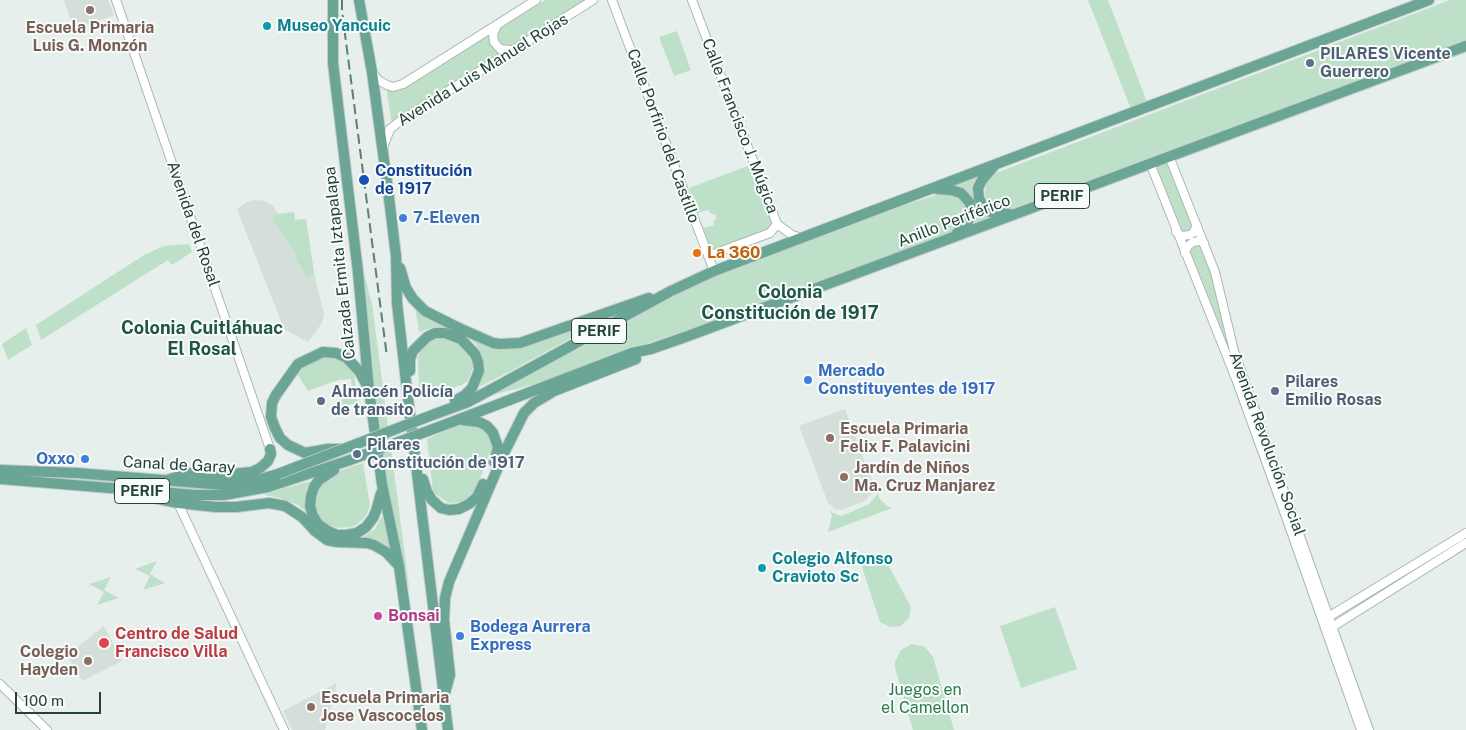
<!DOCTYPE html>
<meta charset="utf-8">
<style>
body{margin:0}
#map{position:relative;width:1466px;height:730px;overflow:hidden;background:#e6efeb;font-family:"Public Sans",sans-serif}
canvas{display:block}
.scale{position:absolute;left:15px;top:692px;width:86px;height:22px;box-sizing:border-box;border:2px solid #24423a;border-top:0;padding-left:6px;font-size:15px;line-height:18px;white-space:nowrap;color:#24423a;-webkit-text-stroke:4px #f7fbf9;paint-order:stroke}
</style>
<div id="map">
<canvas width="1466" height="730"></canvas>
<div class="scale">100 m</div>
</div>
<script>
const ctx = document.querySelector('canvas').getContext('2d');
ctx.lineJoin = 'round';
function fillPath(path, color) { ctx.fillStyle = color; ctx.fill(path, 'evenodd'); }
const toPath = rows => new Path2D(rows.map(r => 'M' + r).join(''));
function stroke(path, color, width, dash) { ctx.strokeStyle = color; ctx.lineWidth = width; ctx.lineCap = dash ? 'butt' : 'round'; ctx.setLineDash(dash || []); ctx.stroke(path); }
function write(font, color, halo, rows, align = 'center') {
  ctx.font = font + ' "Public Sans",sans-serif'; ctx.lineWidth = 4; ctx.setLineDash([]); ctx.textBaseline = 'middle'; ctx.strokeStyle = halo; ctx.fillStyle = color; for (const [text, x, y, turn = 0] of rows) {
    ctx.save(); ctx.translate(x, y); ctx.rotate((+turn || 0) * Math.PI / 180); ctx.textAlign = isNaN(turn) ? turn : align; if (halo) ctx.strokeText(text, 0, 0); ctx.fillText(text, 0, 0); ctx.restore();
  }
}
fillPath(toPath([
 [64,0,108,0,114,15,74,30],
 [255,200,265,201,272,205,278,214,294,212,295,220,306,219,314,273,324,314,322,323,308,342,284,329,237,209,247,202],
 [845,409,874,486,872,493,866,500,842,510,835,509,828,503,799,426],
 [104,626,122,661,82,681,67,655],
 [337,683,325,730,292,730,283,711]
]), '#d4dfda');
fillPath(toPath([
 [545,0,590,0,510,48,504,47,499,43,497,36,499,29],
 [1088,0,1108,0,1147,102,1131,109],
 [1450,0,1466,0,1466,41,1009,210,994,208,985,197,986,183,992,175,996,173],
 [677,31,691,70,674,76,659,37],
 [492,33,490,40,492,47,497,52,505,53,392,125,386,87,397,91],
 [1171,162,1214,271,1236,365,1155,168],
 [753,164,775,222,768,230,715,252,711,250,703,228,714,225,713,221,716,219,716,215,710,213,708,210,698,213,689,188],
 [986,173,979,201,1002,215,967,229,975,217,951,186],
 [946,192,960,195,968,206,962,226,945,235,906,251,737,314,654,341,535,384,478,399,605,335,662,302,696,284,898,207],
 [294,212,295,220,306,219,314,273,307,277,295,258,297,256,272,218,278,214],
 [187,244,190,245,192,252,172,265,168,260,41,340,36,325,144,255,164,246],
 [362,266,372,304,410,594,384,471,371,367],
 [415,307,449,327,434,327,419,332],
 [626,308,513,370,477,388,483,366,481,355,476,345,469,336,493,346],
 [26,328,32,345,8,360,2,344],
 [442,337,462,345,472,357,473,365,471,373,468,380,462,385,423,397,419,394,418,357,421,349,426,343,433,339],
 [331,354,353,366,358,403,341,406,340,400,353,397,351,379,338,380,308,391,296,372,304,365],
 [470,422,485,430,490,436,493,444,476,489,463,502,448,503,433,492,427,439,462,423],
 [363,463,370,505,366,516,356,525,351,527,340,528,328,525,311,516,298,505,277,497,264,495,285,488,323,478,328,475],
 [878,491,879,498,887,506,892,508,828,532,832,515,829,510,833,513,842,516,869,504,876,496],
 [382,516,391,548,378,540,361,538,375,529],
 [871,558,879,558,886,561,911,607,909,618,901,626,890,627,880,622,862,567,865,561],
 [157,561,150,574,165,583,143,590,150,576,135,569],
 [111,577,104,590,119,598,97,605,104,592,89,584],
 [1055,607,1077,669,1021,688,1000,626],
 [912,644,925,647,933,657,954,730,913,730,895,668,895,662,901,650]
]), '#bfe0c8');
const tertiary = toPath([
 [116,0,270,449],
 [612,0,714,271],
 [692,0,777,224,792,235,803,238],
 [497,26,493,33,494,42,500,49,511,50],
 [373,73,378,80,387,85,393,87,403,84,536,0],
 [383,148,390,129,399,122,593,0],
 [1169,156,1215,272,1234,351,1369,730],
 [1150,163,1236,379,1286,517,1361,730],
 [1176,232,1182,236,1189,235,1193,233,1197,226],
 [1185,253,1187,247,1193,242,1200,241,1204,243],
 [708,256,770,233,777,224],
 [178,503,284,730],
 [1325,619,1466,533],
 [1329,629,1466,543],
 [0,684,47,730]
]);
const primary = toPath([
 [333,0,333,63,358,272,369,390,382,484,399,566,422,730],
 [359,0,372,72,388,190,396,256,397,303,407,390,448,730],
 [994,166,982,180,978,188,979,199,983,205,990,212,1010,214],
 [937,189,951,190,961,193,970,203,971,211,967,225,957,233],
 [400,268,406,288,413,299,425,311,459,328,493,343,500,344,520,343,649,298],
 [410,371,410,359,413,351,427,337,435,333,445,333,461,339,475,354,478,362,479,371,472,388,465,395,455,401],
 [435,414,468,402,494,388,669,292,714,271,1429,0],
 [462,420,479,422,487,426,493,433,498,447,494,462],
 [452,422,632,353,651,349,688,336,1466,46],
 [343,449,328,449,305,453,288,445,280,438,275,428,271,417,272,403,276,395,298,364,323,352,336,353,347,358,359,371,366,384],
 [0,470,77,473,223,485,257,480,278,474],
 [334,470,319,480,314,487,311,496,310,506,313,516,318,524,328,531,337,535,346,535,357,533,366,527,373,518,376,511,381,493],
 [0,479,196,495,224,495,268,487,350,460],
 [423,479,427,492,432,500,441,508,449,510,459,509,469,504,477,497,483,484],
 [167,480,190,473,223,475,252,472,260,468,268,461,271,454,270,449],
 [149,497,178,503,216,507,236,507,269,503,285,506,302,517,315,531,327,540,337,542,367,543,374,545,386,552,399,566],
 [445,693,450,675,444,620,445,598,449,582,505,451,524,413,534,403,554,391,636,359]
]);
stroke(tertiary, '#a8b8b2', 10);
stroke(primary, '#c2cac8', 12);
stroke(tertiary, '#fff', 8);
stroke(primary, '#6aa596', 10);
stroke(toPath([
 [342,0,342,11,387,357]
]), '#5f7d75', 2, [10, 5]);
const primaryBridge = toPath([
 [350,460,452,422],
 [278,474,435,414]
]);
stroke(primaryBridge, '#c2cac8', 12, []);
stroke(primaryBridge, '#6aa596', 10);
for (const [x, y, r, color] of [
 [90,10,5,"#8d6e63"],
 [267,26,5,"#0f9aa8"],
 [1310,63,5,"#5c6f8a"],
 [364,180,6,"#1a4fb4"],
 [403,218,5,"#3f7fe0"],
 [697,253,5,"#e8710a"],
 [808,380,5,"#3f7fe0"],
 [1275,391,5,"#5c6f8a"],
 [321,401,5,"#5c6f8a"],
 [830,438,5,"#8d6e63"],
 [357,454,5,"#5c6f8a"],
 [85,459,5,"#3f7fe0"],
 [844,477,5,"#8d6e63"],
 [762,568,5,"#0f9aa8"],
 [378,616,5,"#d1479c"],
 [460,636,5,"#3f7fe0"],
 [104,643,6,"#e0444e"],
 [88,661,5,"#8d6e63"],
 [311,707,5,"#8d6e63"]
]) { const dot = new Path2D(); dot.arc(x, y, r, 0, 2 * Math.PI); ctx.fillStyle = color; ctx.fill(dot); stroke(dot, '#f7fbf9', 2); }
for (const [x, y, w] of [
 [1062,196,55],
 [599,331,55],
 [142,491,55]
]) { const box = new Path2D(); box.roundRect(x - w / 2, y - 12.5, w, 25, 4); ctx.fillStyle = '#f7fbf9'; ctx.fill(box); stroke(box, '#24423a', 1); }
write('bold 15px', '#24423a', null, [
 ["PERIF",1062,196],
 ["PERIF",599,331],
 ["PERIF",142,491]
]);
write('bold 16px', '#0d838f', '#f7fbf9', [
 ["Museo Yancuic",277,26],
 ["Colegio Alfonso",772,559],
 ["Cravioto Sc",772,577]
], 'left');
write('bold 16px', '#785e54', '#f7fbf9', [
 ["Escuela Primaria",90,28,"center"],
 ["Luis G. Monzón",90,46,"center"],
 ["Escuela Primaria",840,429],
 ["Felix F. Palavicini",840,447],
 ["Jardín de Niños",854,468],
 ["Ma. Cruz Manjarez",854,486],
 ["Colegio",78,652,"right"],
 ["Hayden",78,670,"right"],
 ["Escuela Primaria",321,698],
 ["Jose Vascocelos",321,716]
], 'left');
write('bold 16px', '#4e5e75', '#f7fbf9', [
 ["PILARES Vicente",1320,54],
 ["Guerrero",1320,72],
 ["Pilares",1285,382],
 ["Emilio Rosas",1285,400],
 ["Almacén Policía",331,392],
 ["de transito",331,410],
 ["Pilares",367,445],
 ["Constitución de 1917",367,463]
], 'left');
write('16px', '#24423a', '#f7fbf9', [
 ["Avenida Luis Manuel Rojas",483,70,-32],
 ["Calle Francisco J. Múgica",740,126,69],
 ["Calle Porfirio del Castillo",663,136,70],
 ["Anillo Periférico",954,221,-21],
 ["Avenida del Rosal",193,224,71],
 ["Calzada Ermita Iztapalapa",340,263,-96],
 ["Avenida Revolución Social",1267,444,70],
 ["Canal de Garay",179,465,3]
]);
write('bold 16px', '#164399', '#f7fbf9', [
 ["Constitución",375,171],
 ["de 1917",375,189]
], 'left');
write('bold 16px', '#366cbe', '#f7fbf9', [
 ["7-Eleven",413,218],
 ["Mercado",818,371],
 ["Constituyentes de 1917",818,389],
 ["Oxxo",75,459,"right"],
 ["Bodega Aurrera",470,627],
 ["Express",470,645]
], 'left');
write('bold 16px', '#c56008', '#f7fbf9', [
 ["La 360",707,253]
], 'left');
write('bold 16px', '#b23c85', '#f7fbf9', [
 ["Bonsai",388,616]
], 'left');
write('bold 16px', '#be3a42', '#f7fbf9', [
 ["Centro de Salud",115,634],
 ["Francisco Villa",115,652]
], 'left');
write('16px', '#2d7a4b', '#f7fbf9', [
 ["Juegos en",925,690],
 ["el Camellon",925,708]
]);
write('bold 18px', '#1f5548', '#f7fbf9', [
 ["Colonia",790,292],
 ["Constitución de 1917",790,313],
 ["Colonia Cuitláhuac",202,328],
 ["El Rosal",202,349]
]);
</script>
